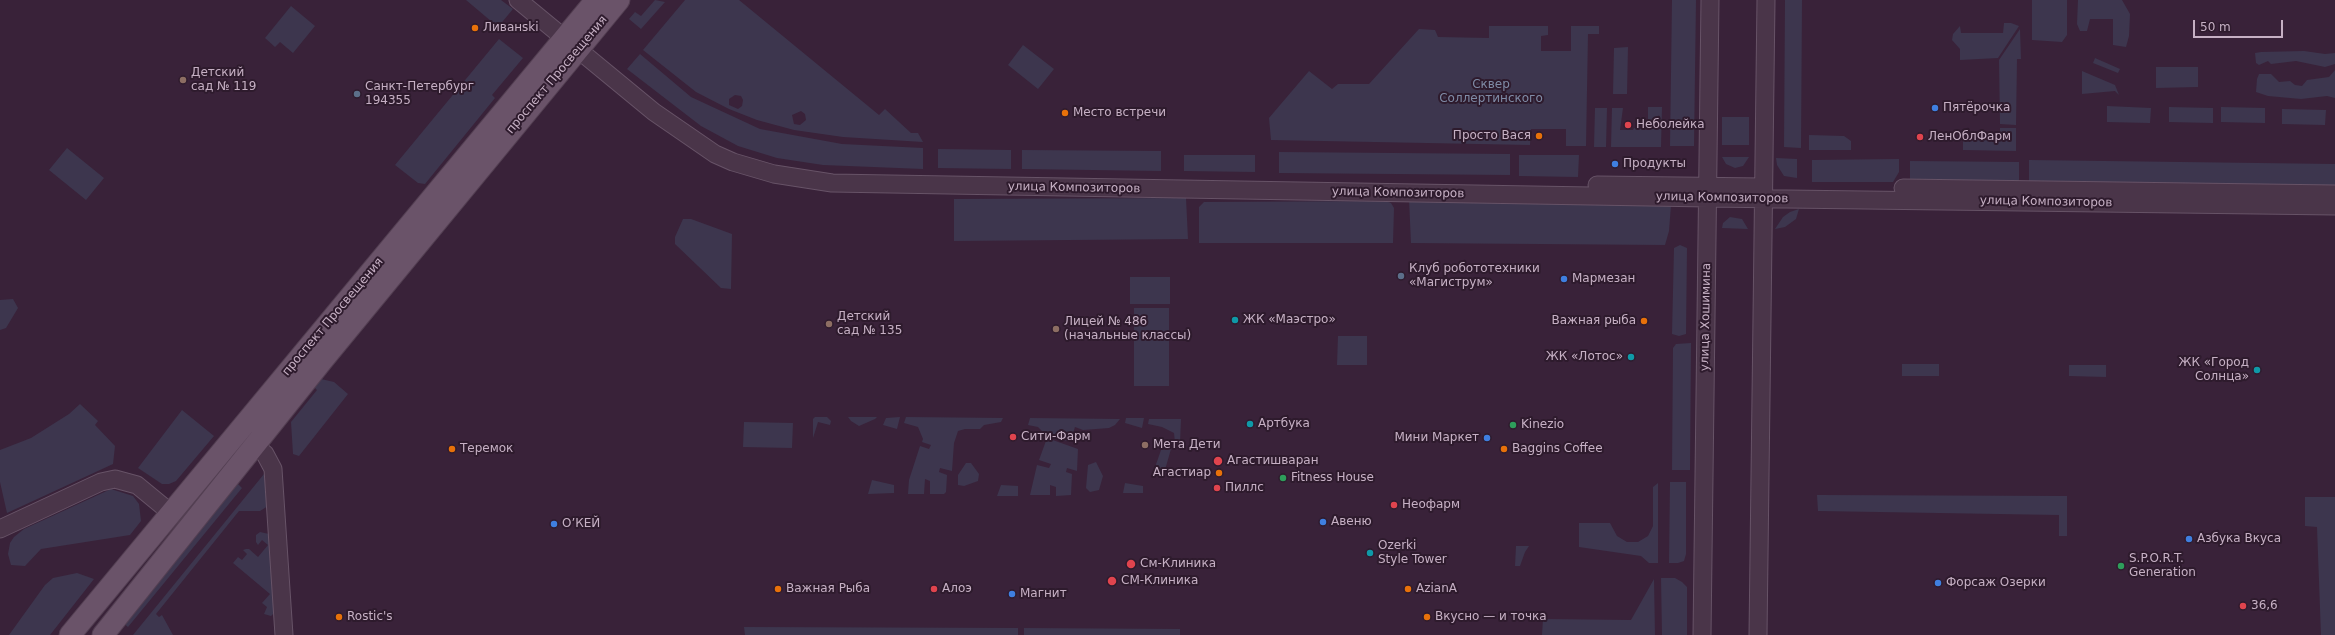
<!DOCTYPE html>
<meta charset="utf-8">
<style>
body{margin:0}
#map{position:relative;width:2335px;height:635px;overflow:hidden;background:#392239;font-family:"DejaVu Sans",sans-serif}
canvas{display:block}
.scale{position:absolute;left:2193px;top:20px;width:90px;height:18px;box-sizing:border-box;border:2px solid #c6b0c4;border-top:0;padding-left:5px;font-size:12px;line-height:14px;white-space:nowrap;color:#c6b0c4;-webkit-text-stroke:3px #2e1b2d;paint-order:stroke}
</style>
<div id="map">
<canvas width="2335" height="635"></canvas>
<div class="scale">50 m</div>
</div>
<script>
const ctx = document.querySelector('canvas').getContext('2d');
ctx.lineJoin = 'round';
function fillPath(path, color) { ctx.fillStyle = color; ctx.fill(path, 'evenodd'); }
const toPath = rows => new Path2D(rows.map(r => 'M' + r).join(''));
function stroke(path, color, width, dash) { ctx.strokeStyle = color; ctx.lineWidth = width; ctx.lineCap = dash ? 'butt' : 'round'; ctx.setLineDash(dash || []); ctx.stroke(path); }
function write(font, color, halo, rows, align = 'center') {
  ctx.font = font + ' "DejaVu Sans",sans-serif'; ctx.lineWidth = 4; ctx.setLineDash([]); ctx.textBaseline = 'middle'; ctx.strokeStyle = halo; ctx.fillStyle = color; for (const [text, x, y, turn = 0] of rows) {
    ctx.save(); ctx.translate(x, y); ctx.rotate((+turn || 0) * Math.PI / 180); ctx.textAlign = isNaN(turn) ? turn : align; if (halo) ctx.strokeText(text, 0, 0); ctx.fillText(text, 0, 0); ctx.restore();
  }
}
fillPath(toPath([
 [466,0,501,0,513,9,498,27],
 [655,0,665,2,641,29,629,19,635,12,641,16],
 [685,0,739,0,879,115,885,109,911,133,918,133,923,142,843,137,794,130,757,120,729,109,696,92,643,50],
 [735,95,741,96,743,100,742,106,738,109,729,105,729,99],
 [801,111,805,114,806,120,800,125,794,124,792,115],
 [1672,0,1696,0,1694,146,1670,146],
 [1785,0,1802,0,1801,148,1784,147],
 [2032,0,2067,0,2067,35,2062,42,2032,40],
 [2078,0,2122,0,2130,14,2129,36,2126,47,2113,45,2113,19,2090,19,2087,31,2080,31,2077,24],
 [291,6,315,26,293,53,280,42,275,47,265,38],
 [2004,23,2011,23,2019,26,1998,58,1960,60,1960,49,1952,40,1953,34,1960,26,1961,33,2003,33],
 [1489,26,1548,26,1548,35,1541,36,1541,51,1571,51,1571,26,1599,26,1599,34,1588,34,1586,146,1566,146,1566,129,1531,129,1530,145,1271,140,1269,118,1309,71,1332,89,1338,84,1369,84,1419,29,1435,30,1438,37,1489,38],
 [2020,29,2021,59,2017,59,2016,125,2000,124,1999,60],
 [499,39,523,58,492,95,495,98,425,184,418,183,395,165],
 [1023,45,1054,69,1038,89,1008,65],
 [1628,47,1627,94,1613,94,1614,48],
 [2304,51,2325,54,2335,53,2335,64,2325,67,2296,61,2271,64,2268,61,2259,65,2256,63,2255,53,2261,52],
 [640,54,691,97,760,129,842,144,923,148,923,169,823,165,777,158,738,146,701,126,627,69],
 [2095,58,2120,69,2118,73,2093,63],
 [2156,67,2198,67,2198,87,2156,88],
 [2335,70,2335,98,2327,96,2301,99,2268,96,2256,92,2257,79,2259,74,2271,74,2279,82,2290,81,2295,85,2302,86,2307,80,2329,77],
 [2082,71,2115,85,2119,95,2115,91,2082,94],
 [2107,106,2151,108,2150,123,2107,122],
 [1648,107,1662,107,1661,147,1611,147,1612,108,1623,108,1620,130,1633,130,1634,128,1650,130,1651,121,1648,121],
 [2169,107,2213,108,2213,123,2169,122],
 [2221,107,2265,108,2265,123,2221,122],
 [1595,108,1607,108,1606,147,1594,147],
 [2282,109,2326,110,2325,125,2282,124],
 [1722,117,1749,117,1749,145,1722,145],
 [2000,128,2016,128,2016,151,1963,150,1963,139,2000,139],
 [1809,135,1844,136,1851,141,1851,150,1809,150],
 [67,148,104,178,86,200,49,170],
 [938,149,1011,150,1011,169,938,168],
 [1022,150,1161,151,1161,171,1022,169],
 [1279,152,1510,154,1510,175,1279,173],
 [1184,155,1255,155,1255,172,1184,171],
 [1519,155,1579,155,1578,177,1519,176],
 [1722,157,1749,157,1743,166,1735,168,1726,164],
 [1776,158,1797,159,1797,178,1784,176,1777,165],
 [1899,159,1899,172,1893,182,1812,182,1812,160],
 [2029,160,2335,164,2335,186,2029,182],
 [1910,161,2019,162,2019,182,1910,181],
 [1186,198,1188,239,954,241,954,199],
 [1409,199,1671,205,1669,231,1665,245,1411,243],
 [1386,201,1391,203,1394,208,1393,243,1199,243,1199,207,1204,202],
 [1799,209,1796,219,1785,227,1775,229,1783,217,1790,212],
 [1730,217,1742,219,1748,229,1722,228,1723,223],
 [683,219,691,219,732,234,731,289,721,288,675,244,675,237],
 [1680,245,1687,248,1686,334,1679,336,1672,334,1674,248],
 [1130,277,1170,277,1170,304,1130,304],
 [13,299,18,308,6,328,0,330,0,300],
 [1134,308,1169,308,1169,386,1134,386],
 [1338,336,1367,336,1367,365,1337,365],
 [1691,343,1690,470,1672,470,1673,348,1676,344],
 [1902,364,1939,364,1939,376,1902,376],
 [2069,365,2106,365,2106,377,2069,376],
 [321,379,334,382,348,394,299,456,293,454,291,422,317,390,314,387],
 [80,404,98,421,95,425,115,446,113,464,7,513,0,482,0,450,31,438,69,414],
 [182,410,214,436,176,481,169,484,162,484,138,468],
 [815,417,827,417,831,421,830,425,818,422,813,438,813,419],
 [848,417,877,417,875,419,859,426,851,421],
 [900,417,897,429,883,425,886,418],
 [906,417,1003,418,1001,422,984,425,980,429,965,429,958,431,954,443,952,471,940,468,939,472,947,475,946,492,944,494,930,494,930,481,925,479,924,494,908,494,909,480,920,446,929,449,931,445,922,442,923,439,918,427,904,423],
 [1030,418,1120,419,1115,425,1109,428,1083,430,1075,427,1070,442,1045,434,1038,427,1028,425],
 [1126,418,1144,418,1142,428,1125,423],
 [1149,419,1181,419,1180,443,1175,443,1174,433,1162,427,1148,424],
 [744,422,793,423,792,448,743,447],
 [1047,438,1078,449,1077,471,1067,468,1066,472,1072,474,1071,495,1056,496,1056,487,1050,485,1050,495,1030,495,1037,465,1049,468,1051,464,1039,460],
 [1171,449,1165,470,1162,473,1153,473,1161,450],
 [1096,462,1103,476,1099,490,1090,492,1086,488,1088,465],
 [966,463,971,463,979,474,978,481,964,486,958,485,958,475],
 [264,474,266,477,268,506,260,511,239,511,156,614,159,617,162,615,173,635,133,635],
 [872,480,894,485,894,493,868,494],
 [1670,482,1686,482,1686,554,1684,561,1678,563,1669,563],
 [237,483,242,488,128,627,123,623],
 [1125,483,1143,486,1143,493,1123,493],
 [1658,483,1658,563,1649,563,1641,556,1579,547,1579,523,1610,523,1617,536,1627,542,1638,542,1648,536,1653,526,1653,487],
 [1001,485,1018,486,1018,496,997,496],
 [111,489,133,496,139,504,141,521,130,535,41,549,25,566,11,565,8,554,10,543,14,537,24,529],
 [1817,495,2067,496,2067,536,2059,536,2059,515,1818,511],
 [2305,497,2335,497,2335,635,2321,635,2317,527,2305,526],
 [260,532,269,534,276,611,271,616,264,614,267,607,262,603,270,594,233,563,238,557,242,560,247,554,243,550,246,549,249,549,258,557,268,545,262,540,258,545,256,542,256,535],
 [1516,546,1529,546,1525,552,1520,566,1515,566],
 [77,573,94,579,50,635,9,635,45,585,53,578],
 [1661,578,1675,578,1682,582,1687,587,1687,635,1662,635],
 [1654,579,1655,635,1542,635,1543,619,1631,620],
 [744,627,1018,628,1018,635,745,635],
 [1024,628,1180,629,1180,635,1024,635]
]), '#3d364e');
const minor = toPath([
 [518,0,654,112,715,154,733,162,774,174,832,183,1708,198,2335,206],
 [1597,185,1763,187],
 [1903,188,2335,194],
 [255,446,265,454,273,469,284,635],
 [0,529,101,482,115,479,137,485,171,513],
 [1702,635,1710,0],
 [1758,635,1766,0]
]);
const major = toPath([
 [70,635,596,0],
 [103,635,322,361,619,0]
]);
stroke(minor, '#675367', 19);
stroke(major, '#533f52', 23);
stroke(minor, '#4a3549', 17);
stroke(major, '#6a5369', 21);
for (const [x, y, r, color] of [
 [475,28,4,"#e8710a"],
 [183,80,4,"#8d6e63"],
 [357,94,4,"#5c6f8a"],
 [1935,108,4,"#3f7fe0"],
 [1065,113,4,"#e8710a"],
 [1628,125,4,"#e0444e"],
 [1539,136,4,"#e8710a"],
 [1920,137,4,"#e0444e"],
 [1615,164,4,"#3f7fe0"],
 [1401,276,4,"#5c6f8a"],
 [1564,279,4,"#3f7fe0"],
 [1235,320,4,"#0f9aa8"],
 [1644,321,4,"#e8710a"],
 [829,324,4,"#8d6e63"],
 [1056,329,4,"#8d6e63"],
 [1631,357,4,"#0f9aa8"],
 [2257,370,4,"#0f9aa8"],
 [1250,424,4,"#0f9aa8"],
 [1513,425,4,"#2e9e5b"],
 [1013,437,4,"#e0444e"],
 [1487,438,4,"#3f7fe0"],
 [1145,445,4,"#8d6e63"],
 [452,449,4,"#e8710a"],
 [1504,449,4,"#e8710a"],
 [1218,461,5,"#e0444e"],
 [1219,473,4,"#e8710a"],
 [1283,478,4,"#2e9e5b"],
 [1217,488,4,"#e0444e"],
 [1394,505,4,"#e0444e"],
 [1323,522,4,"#3f7fe0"],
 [554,524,4,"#3f7fe0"],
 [2189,539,4,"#3f7fe0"],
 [1370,553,4,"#0f9aa8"],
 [1131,564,5,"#e0444e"],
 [2121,566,4,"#2e9e5b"],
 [1112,581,5,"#e0444e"],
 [1938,583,4,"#3f7fe0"],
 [778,589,4,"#e8710a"],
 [934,589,4,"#e0444e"],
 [1408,589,4,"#e8710a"],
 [1012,594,4,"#3f7fe0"],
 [2243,606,4,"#e0444e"],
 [339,617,4,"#e8710a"],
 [1427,617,4,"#e8710a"]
]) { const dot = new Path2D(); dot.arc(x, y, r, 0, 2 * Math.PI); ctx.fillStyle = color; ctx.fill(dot); stroke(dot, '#2e1b2d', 1.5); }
write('12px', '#c6b0c4', '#2e1b2d', [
 ["Ливанski",483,28],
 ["Детский",191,73],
 ["сад № 119",191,87],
 ["Санкт-Петербург",365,87],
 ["194355",365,101],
 ["Пятёрочка",1943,108],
 ["Место встречи",1073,113],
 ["Неболейка",1636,125],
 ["Просто Вася",1531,136,"right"],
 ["ЛенОблФарм",1928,137],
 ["Продукты",1623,164],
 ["Клуб робототехники",1409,269],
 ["«Магиструм»",1409,283],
 ["Мармезан",1572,279],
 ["Детский",837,317],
 ["сад № 135",837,331],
 ["ЖК «Маэстро»",1243,320],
 ["Важная рыба",1636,321,"right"],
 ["Лицей № 486",1064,322],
 ["(начальные классы)",1064,336],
 ["ЖК «Лотос»",1623,357,"right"],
 ["ЖК «Город",2249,363,"right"],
 ["Солнца»",2249,377,"right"],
 ["Артбука",1258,424],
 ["Kinezio",1521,425],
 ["Сити-Фарм",1021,437],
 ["Мини Маркет",1479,438,"right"],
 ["Мета Дети",1153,445],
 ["Теремок",460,449],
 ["Baggins Coffee",1512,449],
 ["Агастишваран",1227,461],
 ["Агастиар",1211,473,"right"],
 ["Fitness House",1291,478],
 ["Пиллс",1225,488],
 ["Неофарм",1402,505],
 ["Авеню",1331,522],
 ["О’КЕЙ",562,524],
 ["Азбука Вкуса",2197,539],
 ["Ozerki",1378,546],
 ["Style Tower",1378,560],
 ["S.P.O.R.T.",2129,559],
 ["Generation",2129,573],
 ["См-Клиника",1140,564],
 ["СМ-Клиника",1121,581],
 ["Форсаж Озерки",1946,583],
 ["Важная Рыба",786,589],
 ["Алоэ",942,589],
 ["AzianA",1416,589],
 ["Магнит",1020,594],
 ["36,6",2251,606],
 ["Rostic's",347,617],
 ["Вкусно — и точка",1435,617]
], 'left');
write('12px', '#c6b0c4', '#2e1b2d', [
 ["проспект Просвещения",557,75,-50],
 ["улица Композиторов",1074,188,1],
 ["улица Композиторов",1398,193,1],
 ["улица Композиторов",1722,198,1],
 ["улица Композиторов",2046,202,1],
 ["проспект Просвещения",333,317,-50],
 ["улица Хошимина",1706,317,-89]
]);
write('12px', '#7f8ba6', '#2e1b2d', [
 ["Сквер",1491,85],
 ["Соллертинского",1491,99]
]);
</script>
